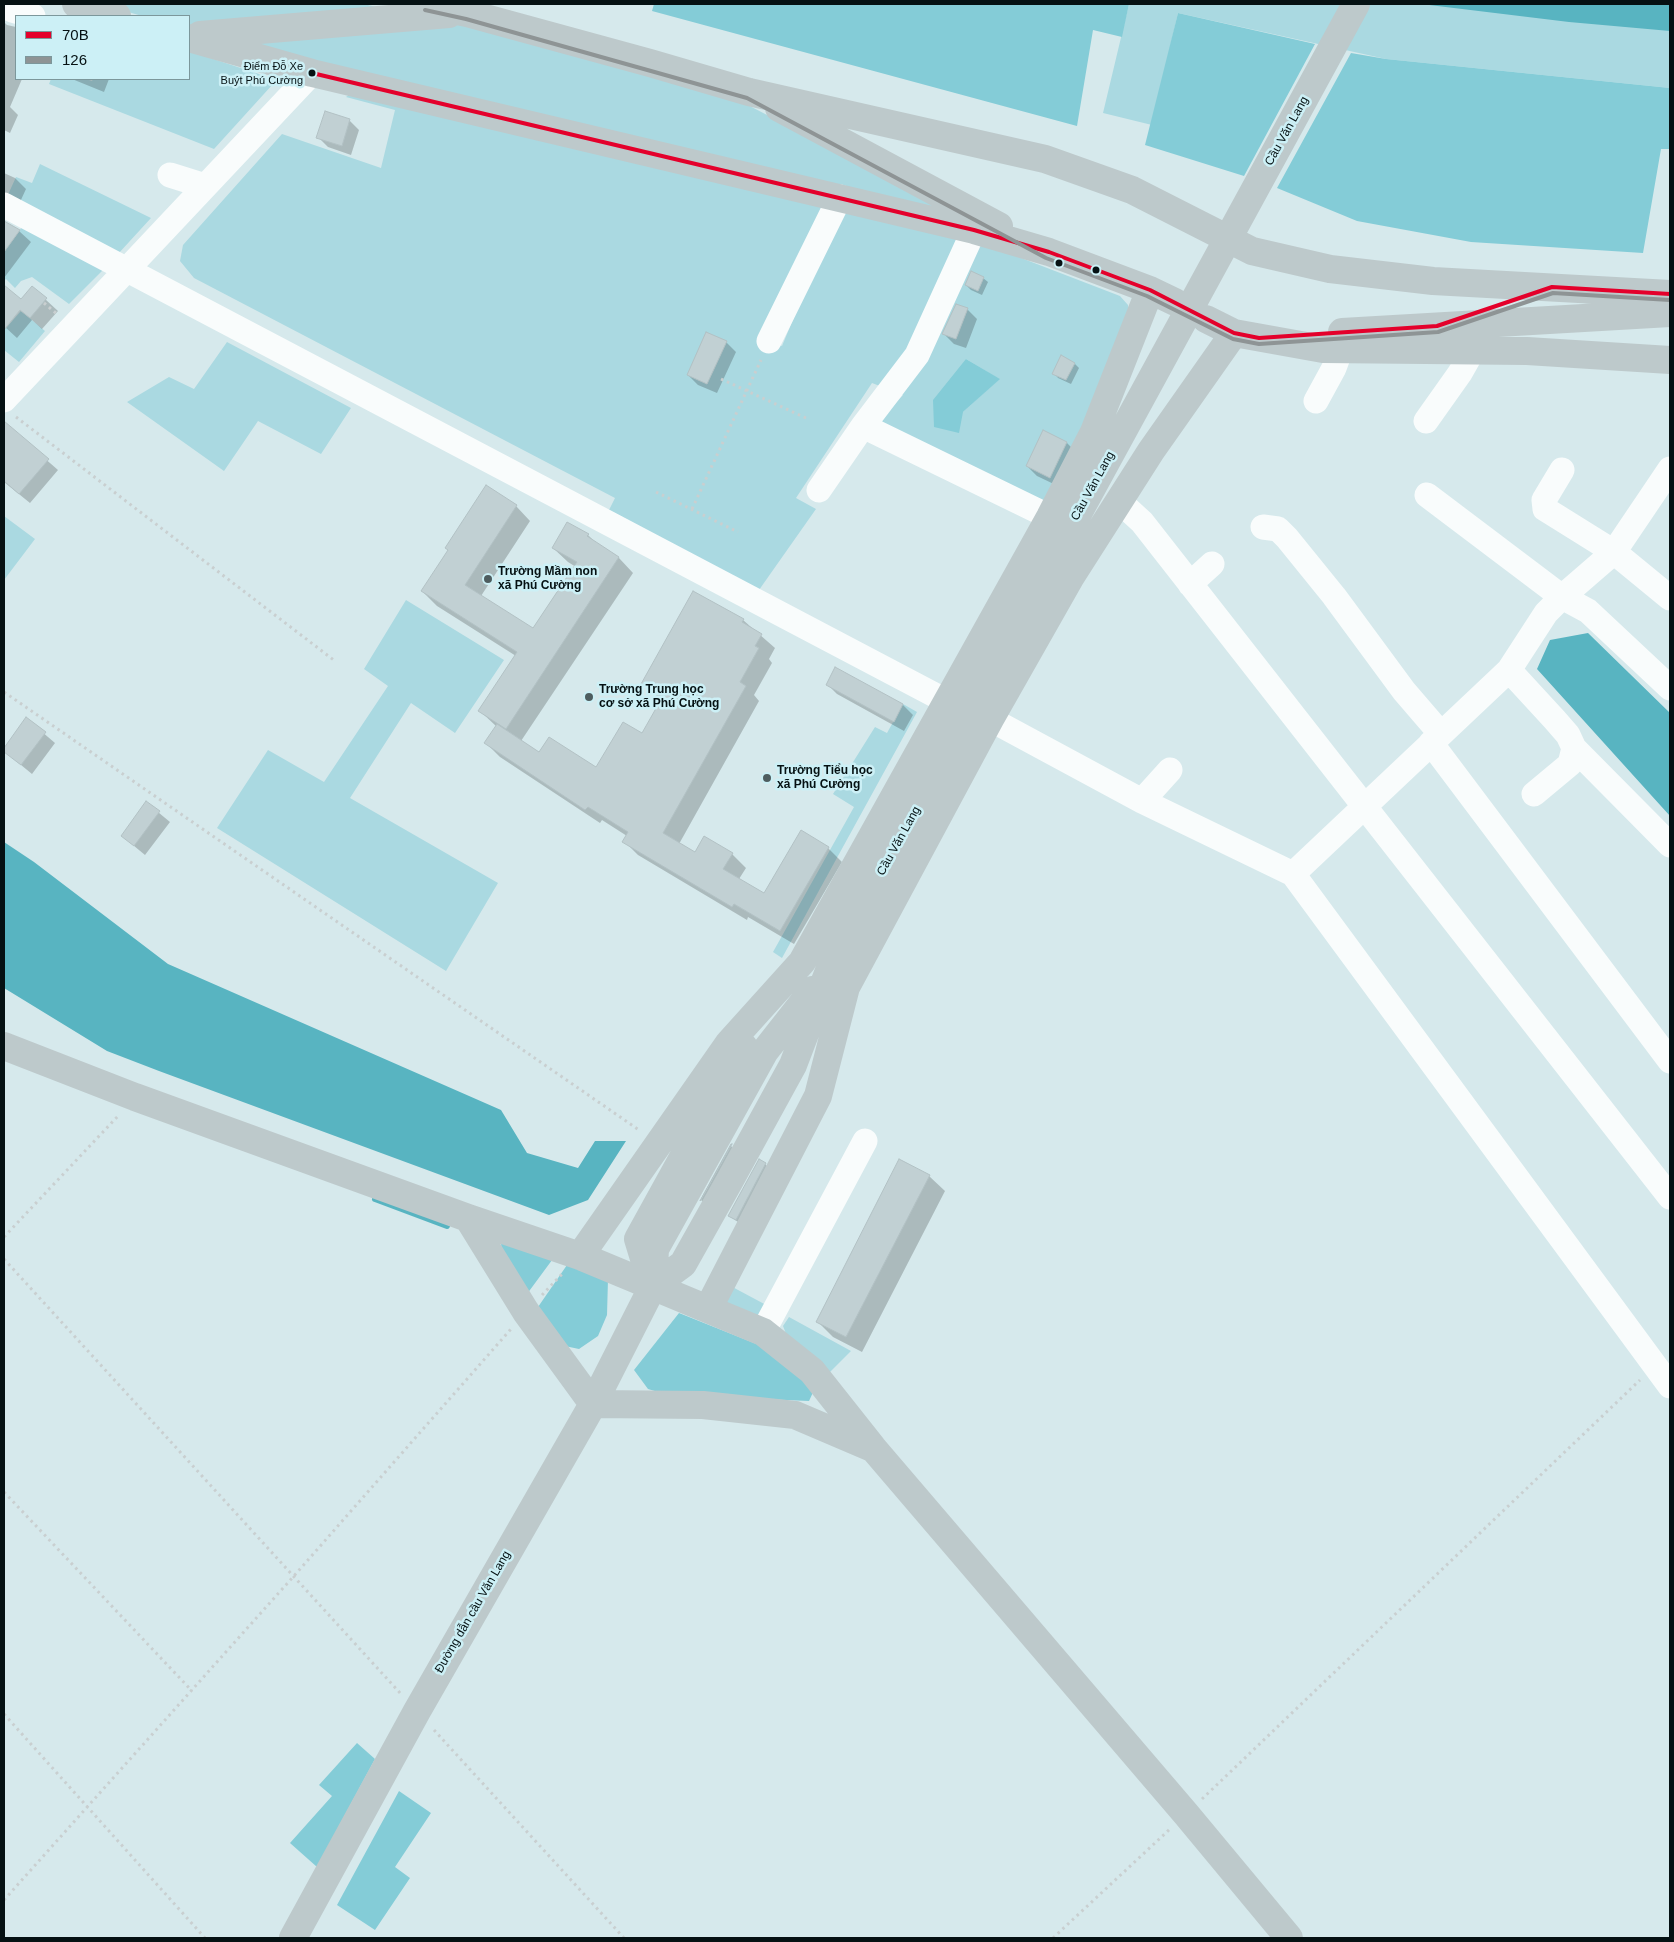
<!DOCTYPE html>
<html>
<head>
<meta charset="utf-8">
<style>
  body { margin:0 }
  #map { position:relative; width:1674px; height:1942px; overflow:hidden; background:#d6e9ec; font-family:Helvetica,sans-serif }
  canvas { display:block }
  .frame { position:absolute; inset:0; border:5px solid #051113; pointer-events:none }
  .legend { position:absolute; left:15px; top:15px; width:175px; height:65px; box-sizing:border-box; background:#ccf0f6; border:1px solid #7c979b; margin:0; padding:6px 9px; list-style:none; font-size:15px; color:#051113 }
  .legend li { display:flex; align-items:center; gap:10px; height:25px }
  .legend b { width:25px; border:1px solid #7c979b }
</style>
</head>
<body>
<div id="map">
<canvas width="1674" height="1942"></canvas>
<div class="frame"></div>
<ul class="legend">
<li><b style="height:6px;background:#e4002b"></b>70B</li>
<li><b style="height:6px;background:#8e9495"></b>126</li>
</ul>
</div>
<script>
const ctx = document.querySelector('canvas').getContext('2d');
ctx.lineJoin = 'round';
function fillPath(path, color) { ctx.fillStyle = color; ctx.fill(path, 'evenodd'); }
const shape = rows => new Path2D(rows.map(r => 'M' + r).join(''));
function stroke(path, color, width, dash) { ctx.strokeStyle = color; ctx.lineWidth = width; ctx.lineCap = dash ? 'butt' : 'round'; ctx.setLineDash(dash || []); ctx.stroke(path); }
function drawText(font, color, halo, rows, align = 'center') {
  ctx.font = font + ' Helvetica,sans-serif'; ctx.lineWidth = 5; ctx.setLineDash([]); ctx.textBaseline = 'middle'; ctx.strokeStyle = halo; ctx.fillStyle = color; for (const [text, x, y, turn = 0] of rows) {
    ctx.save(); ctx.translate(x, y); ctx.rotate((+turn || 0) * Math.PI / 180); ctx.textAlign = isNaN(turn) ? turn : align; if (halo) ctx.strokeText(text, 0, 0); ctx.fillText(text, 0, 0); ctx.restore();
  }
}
const green = shape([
  [101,4,363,4,395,11,189,30,189,16,142,16],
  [1129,4,1670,4,1670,88,1386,59,1178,13,1152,125,1103,113],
  [446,20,740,101,974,222,233,41],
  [189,51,259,74,273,84,214,149,49,84,51,79,86,79,92,81,93,79,189,79],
  [354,91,827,206,761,338,782,346,836,216,841,211,990,246,1120,296,1128,305,1129,315,1083,438,1043,505,876,425,903,395,872,383,796,498,816,509,759,590,609,510,615,498,194,278,180,261,183,245,282,134,381,168,395,110,346,97],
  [966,359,999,379,963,412],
  [40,164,151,218,118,254,6,199,16,177,32,183],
  [24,224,108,265,69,304,32,277,21,281,15,288,6,279,4,281,4,252],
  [21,311,45,331,19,362,4,350,4,326,6,328],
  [227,342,351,408,321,454,258,421,224,471,127,402,169,377,194,389],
  [4,516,35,539,4,580],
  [406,600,504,660,455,733,411,703,350,798,498,883,446,971,217,828,268,750,324,782,388,686,364,669],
  [903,704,917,712,782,958,773,952,854,807,833,794,875,727,887,733],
  [725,1283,768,1306,763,1313,751,1319,733,1310,723,1298],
  [789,1317,851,1351,830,1372,788,1339,783,1326]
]);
const forest = shape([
  [654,4,1129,4,1122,37,1093,30,1077,126,652,11],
  [1178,13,1315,44,1244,176,1145,145],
  [1351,53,1386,59,1670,88,1670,149,1661,149,1643,253,1471,242,1357,221,1277,188],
  [966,359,1000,379,963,412,959,433,934,427,933,400],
  [501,1242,555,1256,527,1294,502,1259],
  [567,1265,608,1279,607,1315,598,1336,579,1349,560,1345,538,1307],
  [679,1313,774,1351,815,1388,809,1401,668,1395,648,1389,634,1370],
  [357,1743,375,1759,317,1867,290,1843,332,1796,319,1785],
  [399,1791,431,1813,395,1867,410,1878,375,1930,337,1905]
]);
const water = shape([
  [1421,4,1670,4,1670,31,1569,22],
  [1588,633,1670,713,1670,816,1537,669,1550,640],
  [4,842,34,862,168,964,501,1110,527,1153,578,1168,595,1141,626,1141,588,1200,549,1215,159,1071,107,1051,4,988]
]);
const shadow = shape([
  [4,22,7,25,16,27,16,79,22,79,10,107,18,115,10,133,4,130],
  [72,79,109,79,104,92],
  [349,120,359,130,351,155,328,147,318,137],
  [4,173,15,178,26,189,20,202,4,202],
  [4,223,19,231,31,242,4,278],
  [983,278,988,282,982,295,971,290,966,285],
  [4,287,21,301,32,287,58,311,42,329,32,320,17,338,4,326],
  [967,309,977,319,966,348,954,344,944,334],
  [726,342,736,352,717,393,698,385,688,375],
  [1075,364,1079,368,1071,384,1058,378,1054,373],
  [4,423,58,470,30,503,4,482],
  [1044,432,1067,443,1077,453,1060,487,1037,476,1027,466],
  [516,506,530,521,481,596,534,630,576,567,568,562,553,548,567,524,588,535,597,544,619,558,633,573,521,741,540,753,596,769,643,734,662,701,643,684,743,620,775,648,769,659,772,663,754,695,759,701,679,844,695,853,732,854,746,868,739,879,765,895,828,848,842,862,794,944,748,917,747,920,638,855,624,841,627,836,602,820,600,823,500,757,486,743,497,727,480,711,516,656,437,606,422,591],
  [836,669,903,705,913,715,904,731,837,694,827,684],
  [27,719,55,743,32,774,4,751],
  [147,803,170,822,145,855,122,836],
  [731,1146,735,1150,705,1204,701,1200],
  [765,1164,770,1169,741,1224,729,1216],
  [929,1176,945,1191,862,1352,833,1337,817,1321]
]);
const stream = shape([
  [375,1199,447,1226]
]);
const building = shape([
  [325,111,350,119,342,146,316,138,325,111],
  [4,221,20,230,4,252,4,221],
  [971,271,984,277,978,291,965,285,971,271],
  [4,285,21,299,32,286,47,298,30,318,20,310,4,330,4,285],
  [956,304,968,308,956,339,942,334,956,304],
  [706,332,727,341,707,384,687,375,706,332],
  [1061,355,1075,363,1066,380,1052,374,1061,355],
  [4,421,49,459,19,494,4,481,4,421],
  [1043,430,1067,442,1050,478,1026,466,1043,430],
  [486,485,517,505,465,585,533,628,577,562,552,548,567,522,589,534,587,536,619,557,506,729,478,711,517,652,421,591,448,550,445,548,486,485],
  [693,591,744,619,742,622,762,634,755,646,759,648,740,682,746,686,663,833,695,852,704,836,733,853,723,869,764,893,801,830,829,847,780,931,734,904,732,907,622,842,628,832,588,807,585,810,484,743,497,724,539,752,549,737,596,767,623,722,642,733,663,696,641,684,693,591],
  [835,667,903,704,894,722,826,685,835,667],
  [26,717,46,732,21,765,4,752,4,748,26,717],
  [146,801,160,811,134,846,121,836,146,801],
  [732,1144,700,1201,731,1144,732,1144],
  [759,1159,766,1163,736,1220,728,1216,759,1159],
  [899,1159,930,1175,846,1337,816,1322,899,1159]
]);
const path = shape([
  [44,303,57,314],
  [721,379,806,418],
  [16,417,335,661],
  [656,492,738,532],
  [692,509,761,360],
  [4,692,639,1130],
  [4,1237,118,1116],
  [4,1259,401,1694],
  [542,1295,562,1274],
  [4,1492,192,1691],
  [4,1714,205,1938],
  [434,1730,624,1938],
  [1202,1799,1640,1380],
  [4,1900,293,1577,511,1329],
  [1053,1938,1170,1829]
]);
const minor = shape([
  [12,10,33,16],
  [170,175,205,186],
  [4,205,946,701],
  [769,341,840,197],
  [4,400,312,73],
  [1316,401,1334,368,1341,349],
  [1426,421,1460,373,1473,350],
  [863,426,1050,517],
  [1562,470,1544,500,1545,509,1614,552,1670,598],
  [819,490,863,426,917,355,974,230],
  [1427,495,1562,597,1614,552,1670,469],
  [1119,501,1142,522,1670,1197],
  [1263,527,1278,529,1287,538,1334,596,1404,691,1441,734],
  [1190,584,1212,564],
  [1509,670,1555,720,1568,735,1574,748,1570,764,1534,794],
  [990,719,1142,801,1293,874,1670,1386],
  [1431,743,1670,1061],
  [1574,748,1670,845],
  [1142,801,1170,770],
  [1293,874,1509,670,1546,613,1562,597,1588,611,1670,688],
  [763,1332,865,1141]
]);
const major = shape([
  [76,4,117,16],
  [426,4,467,13,650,63,749,92,1045,159,1132,190,1252,251,1330,269,1433,281,1670,294],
  [200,35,449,14],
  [189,38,312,73,974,230,1049,252,1150,290,1175,302],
  [779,108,999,226],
  [1206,319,1234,333,1323,349,1527,351,1670,360],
  [1342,332,1670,313],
  [4,1046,135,1097,468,1218,580,1256,763,1332,812,1371,873,1448,1186,1814,1289,1938],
  [468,1218,526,1312,593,1404,703,1405,795,1415,870,1447],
  [580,1256,729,1043,802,962,1050,517,1094,432,1150,290],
  [649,1275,638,1239,744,1047],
  [653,1286,683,1264,729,1182,793,1065,830,968,1356,4],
  [708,1309,818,1096,846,987,990,719,1070,578,1151,451,1234,333],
  [293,1938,417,1711,593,1404,653,1286,655,1249,765,1051,813,990]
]);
const bus1 = shape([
  [312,73,974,230,1049,252,1150,290,1234,333,1259,338,1437,326,1552,287,1670,294]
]);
const bus2 = shape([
  [425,10,466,19,747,98,1046,258,1147,296,1233,339,1259,344,1438,332,1553,293,1670,300]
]);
const markers = [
  [312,73,4.5,"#051113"],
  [1059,263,4.5,"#051113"],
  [1096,270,4.5,"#051113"],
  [488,579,5,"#4e5d5f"],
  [589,697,5,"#4e5d5f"],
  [767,778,5,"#4e5d5f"]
];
const busNames = [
  ["Điểm Đỗ Xe",303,67],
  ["Buýt Phú Cường",303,81]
];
const streetNames = [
  ["Cầu Văn Lang",1287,131,-61],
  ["Cầu Văn Lang",1093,486,-61],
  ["Cầu Văn Lang",899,841,-61],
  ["Đường dẫn cầu Văn Lang",473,1612,-60]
];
const poiNames = [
  ["Trường Mầm non",498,572],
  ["xã Phú Cường",498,586],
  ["Trường Trung học",599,690],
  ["cơ sở xã Phú Cường",599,704],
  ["Trường Tiểu học",777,771],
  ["xã Phú Cường",777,785]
];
fillPath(green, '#aad9e1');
fillPath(forest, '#84ccd7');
fillPath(water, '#58b4c1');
fillPath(shadow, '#0003');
stroke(stream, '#58b4c1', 6);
fillPath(building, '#c1d0d3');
stroke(building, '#b2c1c4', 1);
stroke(path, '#c9cfd0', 3, [2.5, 4]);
stroke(minor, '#f9fcfc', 25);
stroke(major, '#bdc9cb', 28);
stroke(bus1, '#e4002b', 4);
stroke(bus2, '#8e9495', 4);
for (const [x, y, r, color] of markers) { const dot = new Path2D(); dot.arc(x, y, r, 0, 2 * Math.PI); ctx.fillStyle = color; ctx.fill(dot); stroke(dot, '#ccf0f6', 2); }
drawText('11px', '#051113', '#ccf0f6', busNames, 'right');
drawText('12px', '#051113', '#ccf0f6', streetNames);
drawText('bold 12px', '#051113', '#ccf0f6', poiNames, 'left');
</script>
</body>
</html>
